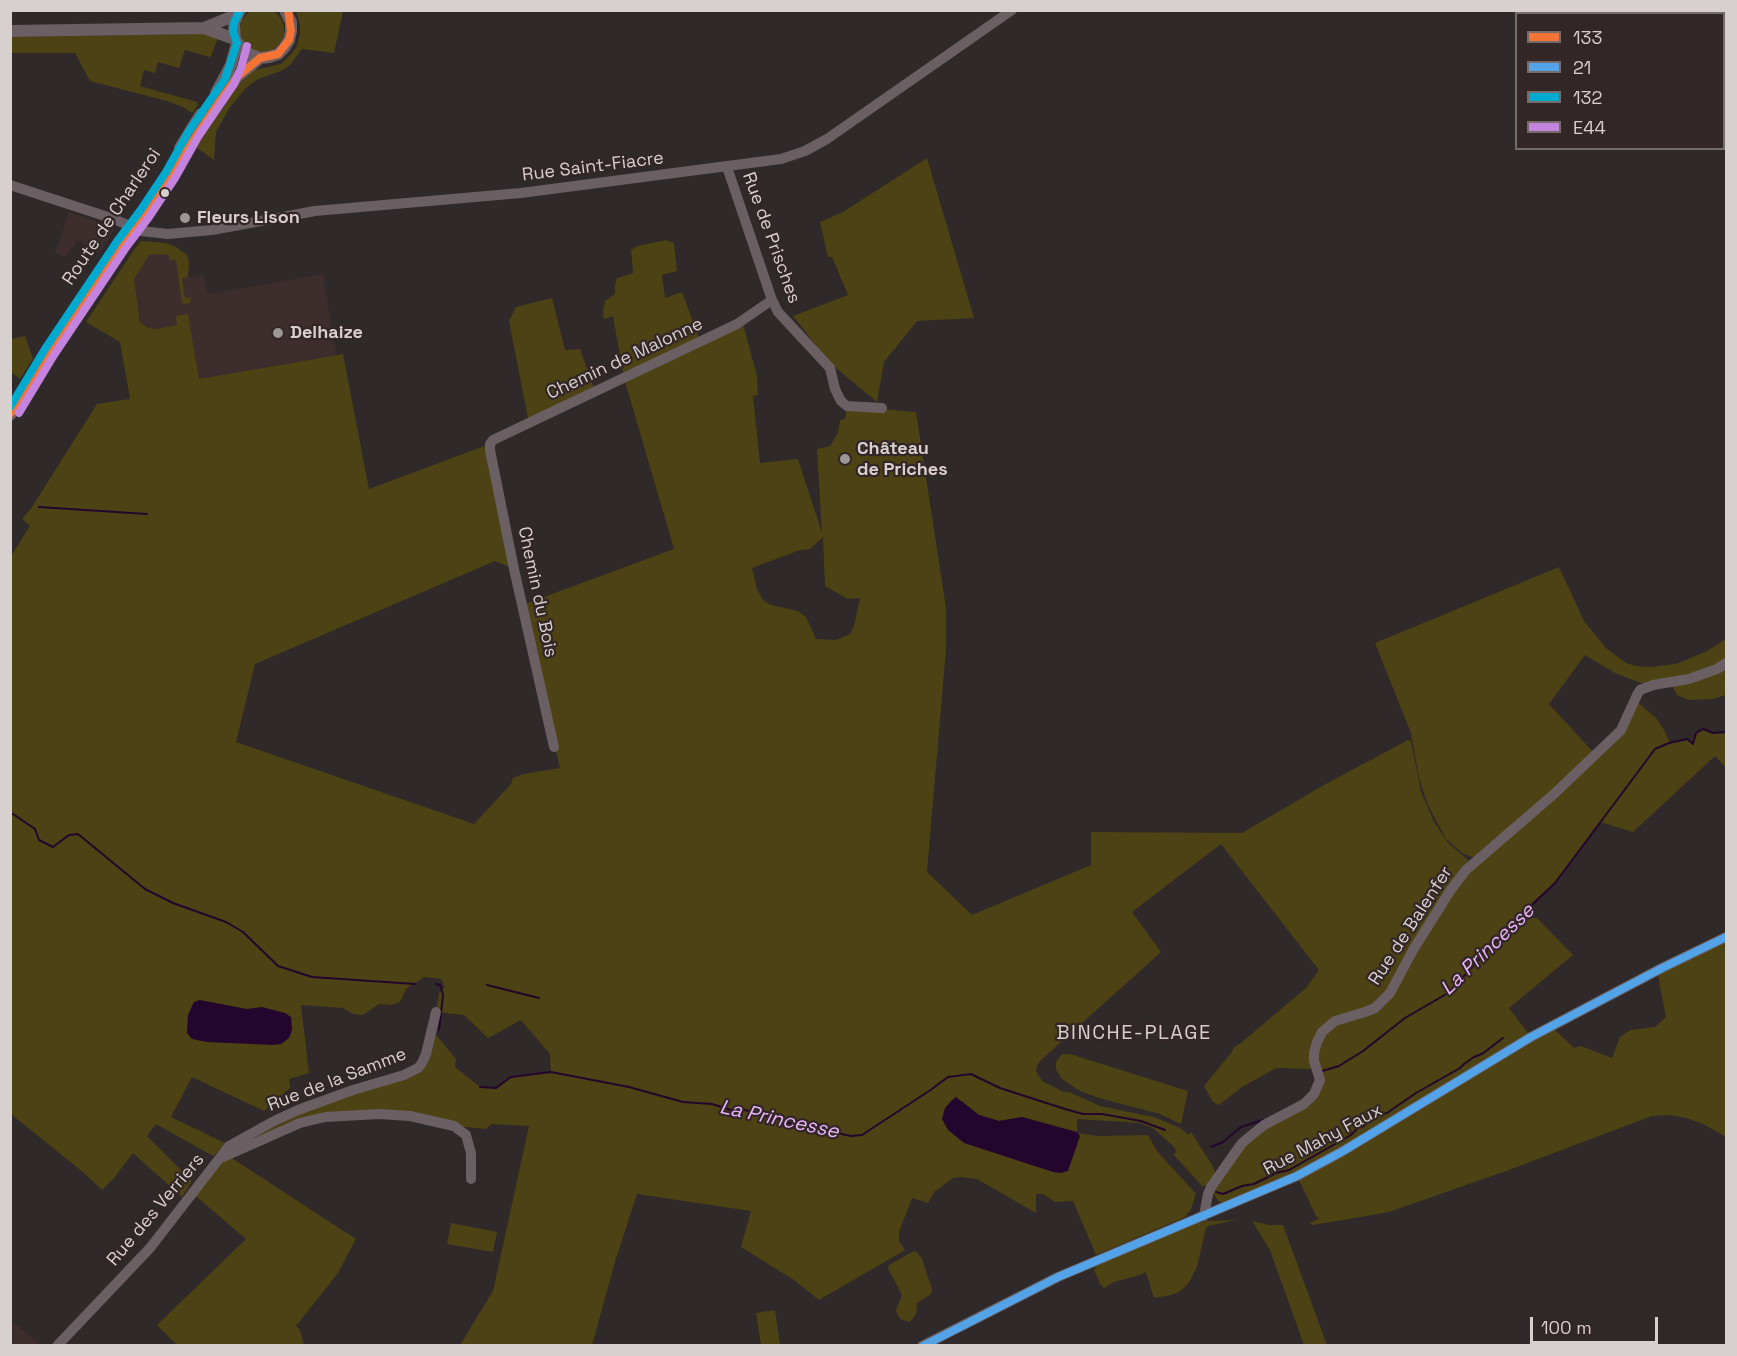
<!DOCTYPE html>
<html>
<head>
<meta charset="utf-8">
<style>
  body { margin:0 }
  #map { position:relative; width:1737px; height:1356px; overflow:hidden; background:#2f2929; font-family:"Space Grotesk",sans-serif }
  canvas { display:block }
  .frame { position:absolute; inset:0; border:12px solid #d7d0cf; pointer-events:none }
  .legend { position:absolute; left:1515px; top:12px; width:210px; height:138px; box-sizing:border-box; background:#322726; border:2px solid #746b6a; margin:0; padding:8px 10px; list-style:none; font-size:18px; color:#d7d0cf }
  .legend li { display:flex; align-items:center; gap:12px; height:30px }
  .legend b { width:30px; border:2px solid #746b6a }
  .scale { position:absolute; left:1530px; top:1317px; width:128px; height:27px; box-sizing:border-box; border:3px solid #d7d0cf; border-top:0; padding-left:8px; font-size:18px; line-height:21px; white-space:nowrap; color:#d7d0cf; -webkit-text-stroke:4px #322726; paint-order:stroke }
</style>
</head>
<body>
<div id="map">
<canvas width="1737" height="1356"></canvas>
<div class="frame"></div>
<ul class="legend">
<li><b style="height:8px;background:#f57335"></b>133</li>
<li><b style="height:8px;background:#53a3e8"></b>21</li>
<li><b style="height:8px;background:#00a9ce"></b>132</li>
<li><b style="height:8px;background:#c483df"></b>E44</li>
</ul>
<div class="scale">100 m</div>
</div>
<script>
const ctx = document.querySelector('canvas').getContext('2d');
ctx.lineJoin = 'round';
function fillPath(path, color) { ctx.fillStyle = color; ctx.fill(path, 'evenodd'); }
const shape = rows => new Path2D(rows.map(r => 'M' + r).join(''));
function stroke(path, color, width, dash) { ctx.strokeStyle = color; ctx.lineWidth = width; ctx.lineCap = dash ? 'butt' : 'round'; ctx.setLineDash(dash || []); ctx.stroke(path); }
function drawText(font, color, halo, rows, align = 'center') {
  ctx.font = font + ' "Space Grotesk",sans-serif'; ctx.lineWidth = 4.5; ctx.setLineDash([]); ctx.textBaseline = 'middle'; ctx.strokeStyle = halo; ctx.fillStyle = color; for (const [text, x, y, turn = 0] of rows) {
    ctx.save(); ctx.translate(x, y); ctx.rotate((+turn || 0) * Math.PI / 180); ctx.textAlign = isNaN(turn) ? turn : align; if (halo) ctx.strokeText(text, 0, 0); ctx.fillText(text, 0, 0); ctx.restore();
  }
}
const built = shape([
  [69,212,113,227,114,231,99,254,77,240,66,257,55,253],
  [150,254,169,254,176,260,179,279,204,275,207,294,323,274,336,355,199,379,177,325,156,329,148,328,140,322,134,278],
  [10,1320,11,1320,40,1345,11,1345]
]);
const green = shape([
  '240 30a22 22 0 1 1 44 0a22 22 0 1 1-44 0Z',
  [296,11,343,11,334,53,302,49,290,65,281,71,258,79,246,88,230,107,216,132,214,160,197,148,198,145,239,84,255,70,281,64,293,52,297,46,300,32,300,25],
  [202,34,218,38,211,56,209,57,185,50,179,68,158,62,155,73,144,70,140,86,197,102,198,105,192,113,183,107,167,101,90,81,75,53,11,53,10,37],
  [927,158,974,318,917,321,884,362,877,402,830,363,793,316,848,295,832,257,828,257,820,222,843,212],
  [666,240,674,243,677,271,662,275,665,298,682,292,700,341,742,320,757,376,758,395,753,396,760,463,798,459,822,533,817,449,830,446,838,433,840,420,845,419,847,406,916,412,946,608,946,649,927,872,972,915,1091,865,1091,832,1242,833,1324,785,1408,740,1411,741,1421,792,1434,822,1448,843,1473,864,1611,741,1635,700,1656,718,1663,728,1670,743,1687,739,1693,743,1696,733,1703,729,1713,733,1726,732,1726,768,1715,756,1633,832,1600,822,1555,883,1520,916,1537,918,1573,955,1509,1008,1531,1037,1551,1026,1574,1048,1581,1046,1612,1058,1620,1037,1630,1030,1655,1027,1666,1017,1658,976,1662,968,1726,942,1726,1137,1703,1124,1686,1118,1669,1115,1652,1116,1509,1170,1389,1212,1313,1225,1309,1223,1319,1219,1316,1216,1297,1176,1222,1203,1218,1201,1213,1192,1206,1186,1202,1186,1173,1154,1177,1152,1173,1146,1153,1128,1140,1123,1077,1119,1077,1133,1098,1136,1148,1135,1157,1151,1196,1194,1191,1209,1185,1217,1096,1255,1073,1201,1055,1202,1043,1194,1036,1194,1036,1213,977,1179,960,1177,953,1178,934,1192,928,1203,912,1198,899,1232,899,1241,905,1250,819,1300,794,1280,741,1247,751,1211,637,1194,615,1262,592,1345,460,1345,493,1291,529,1126,491,1124,486,1129,454,1126,410,1116,325,1117,262,1139,248,1134,413,1071,432,1030,456,1059,455,1067,480,1087,496,1088,511,1077,551,1072,550,1054,521,1020,488,1038,464,1015,436,1012,439,993,445,987,441,979,424,977,406,989,400,1002,392,1005,379,1004,363,1015,353,1014,343,1008,301,1005,309,1073,289,1079,290,1088,264,1111,192,1077,171,1117,227,1144,213,1156,156,1124,147,1136,192,1181,182,1197,133,1153,114,1178,102,1190,84,1173,11,1114,11,556,30,526,22,519,32,507,97,404,130,399,120,342,86,322,136,247,141,241,166,243,176,247,187,255,189,262,188,277,182,279,185,298,191,298,190,303,182,304,176,260,169,260,169,255,150,254,134,279,140,322,148,328,156,329,177,325,176,316,188,314,199,379,343,354,369,489,490,444,514,569,495,561,255,664,236,742,474,824,511,784,513,778,524,774,560,768,522,605,674,549,624,378,613,316,604,319,603,311,605,301,615,294,615,285,617,278,633,273,631,250,637,246],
  [823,537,825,586,848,599,860,598,854,626,850,634,836,640,816,639,806,617,798,611,771,605,763,600,757,589,752,568,800,550,810,549],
  [1221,844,1319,970,1306,988,1241,1043,1234,1047,1232,1052,1204,1086,1213,1102,1219,1105,1242,1087,1276,1068,1316,1069,1312,1097,1242,1143,1217,1176,1212,1165,1191,1132,1189,1135,1180,1128,1154,1117,1100,1106,1069,1092,1064,1092,1042,1081,1036,1071,1037,1065,1041,1060,1161,952,1132,912],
  [962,1101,979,1115,999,1121,1022,1117,1077,1133,942,1119],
  [552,298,565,350,580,349,595,391,529,423,509,321,516,307],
  [25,336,33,359,20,379,11,372,11,339],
  [1559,567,1584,621,1606,648,1626,663,1636,666,1649,667,1676,664,1707,651,1726,639,1726,661,1714,668,1648,684,1641,683,1617,674,1585,655,1549,704,1594,753,1479,856,1472,857,1462,853,1446,839,1428,805,1419,778,1411,733,1375,643],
  [1726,666,1726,695,1712,699,1689,700,1677,695,1672,685],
  [1062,1054,1070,1054,1188,1091,1181,1124,1160,1114,1099,1098,1080,1091,1062,1079,1056,1069,1056,1062],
  [227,1155,356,1239,338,1273,296,1326,300,1330,304,1345,177,1345,157,1325,246,1239,192,1193],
  [1236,1220,1208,1226,1206,1228,1197,1267,1188,1284,1179,1292,1171,1295,1154,1298,1146,1272,1140,1275,1114,1282,1104,1288,1100,1284,1094,1270,1098,1263,1192,1224,1206,1221],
  [1252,1221,1269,1225,1283,1225,1327,1345,1304,1345,1270,1250],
  [451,1223,497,1232,493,1252,447,1244],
  [914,1251,917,1252,922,1259,932,1289,931,1294,917,1303,916,1314,910,1322,902,1320,898,1316,896,1310,902,1295,888,1268,889,1265],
  [775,1310,780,1345,761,1345,756,1313]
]);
const water = shape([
  [200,1000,247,1009,262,1007,285,1013,291,1017,292,1030,289,1038,281,1044,273,1045,207,1042,192,1039,187,1033,188,1015,194,1002],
  [956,1097,979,1115,999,1121,1022,1117,1077,1132,1080,1136,1068,1171,1061,1173,1053,1172,964,1143,948,1130,942,1119,945,1108,951,1101]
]);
const stream = shape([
  [39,507,147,514],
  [10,812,35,829,39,840,53,847,69,835,78,834,145,889,173,903,226,922,243,932,278,966,312,977,415,984],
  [436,984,440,985,443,995,439,1030],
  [487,985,539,998],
  [1322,1071,1339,1066,1363,1051,1405,1018,1448,993,1519,917,1555,883,1655,749,1669,743,1687,739,1693,744,1696,733,1703,729,1713,733,1726,732],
  [480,1087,496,1088,511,1077,551,1072,629,1087,683,1102,712,1104,734,1111,741,1109,757,1113,780,1119,785,1122,851,1136,862,1135,929,1091,948,1077,971,1074,1000,1088,1065,1109,1083,1114,1102,1114,1141,1121,1165,1130],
  [1211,1147,1223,1142,1241,1127,1263,1120],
  [1216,1192,1223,1194,1242,1186,1254,1184,1276,1173,1289,1170,1351,1135,1358,1128,1364,1126,1368,1121,1380,1114,1387,1113,1416,1093,1460,1068,1464,1064,1474,1057,1482,1054,1503,1038]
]);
const minor = shape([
  [727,167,772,300,778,312,830,368,835,389,841,401,847,406,882,408],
  [10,185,114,219,141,231,168,234,212,230,315,211,521,193,781,159,805,151,827,139,1012,10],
  [554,747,514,569,490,450,490,444,493,440,737,324,772,300],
  [221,1158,300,1123,325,1117,379,1114,410,1116,454,1126,466,1135,471,1153,471,1179],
  [1204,1216,1208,1194,1211,1187,1242,1143,1264,1125,1304,1104,1314,1094,1320,1080,1314,1061,1314,1053,1317,1042,1322,1032,1335,1021,1365,1012,1375,1008,1390,993,1413,950,1450,891,1466,870,1554,794,1616,735,1621,730,1637,695,1640,690,1653,685,1689,679,1717,669,1726,663],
  [57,1346,150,1248,229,1146,274,1121,298,1110,353,1090,404,1075,418,1068,422,1063,426,1054,436,1012],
  [922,1346,1058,1277,1297,1176,1343,1151,1531,1037,1662,968,1726,937]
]);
const major = shape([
  [240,10,234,23,235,39,244,52,260,58,269,57,278,54,284,48,289,40,291,31,291,22,285,10],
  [204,28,236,15],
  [10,31,204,28,235,39],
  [216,93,231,65,237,43],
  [180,148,201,114],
  [10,415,219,102,237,77,260,58]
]);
const bus1 = shape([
  [260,58,278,54,289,40,291,31,288,10],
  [10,414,219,102,237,77,260,58]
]);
const bus2 = shape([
  [923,1346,1058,1277,1297,1176,1343,1151,1531,1037,1662,968,1726,937]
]);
const bus3 = shape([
  [10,407,45,349,118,240,140,211,166,172,189,131,225,79,237,43,233,31,234,23,240,10]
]);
const bus4 = shape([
  [19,413,54,355,127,246,149,217,175,178,198,137,234,84,241,68,247,46]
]);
const markers = [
  [165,193,5,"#d7d0cf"],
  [185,218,6,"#9c9695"],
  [278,333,6,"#9c9695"],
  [845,459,6,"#9c9695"]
];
const streetNames = [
  ["Rue Saint-Fiacre",593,167,-7],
  ["Route de Charleroi",112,217,-56],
  ["Rue de Prisches",771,238,70],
  ["Chemin de Malonne",625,359,-25],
  ["Chemin du Bois",537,592,78],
  ["Rue de Balenfer",1411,926,-57],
  ["Rue de la Samme",337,1080,-21],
  ["Rue Mahy Faux",1323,1140,-28],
  ["Rue des Verriers",156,1210,-50]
];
const poiNames = [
  ["Fleurs Lison",197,218],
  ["Delhaize",290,333],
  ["Château",857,449],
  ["de Priches",857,470]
];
const waterNames = [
  ["La Princesse",1488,950,-44],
  ["La Princesse",779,1120,12]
];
const neighbourhoodNames = [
  ["BINCHE-PLAGE",1134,1034]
];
fillPath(built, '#3d2d2c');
fillPath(green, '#4d4213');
fillPath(water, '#24052d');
stroke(stream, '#24052d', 2);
stroke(minor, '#6a5f63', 10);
stroke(major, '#6b5f63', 12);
stroke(bus1, '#f57335', 8);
stroke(bus2, '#53a3e8', 8);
stroke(bus3, '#00a9ce', 8);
stroke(bus4, '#c483df', 8);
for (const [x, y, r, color] of markers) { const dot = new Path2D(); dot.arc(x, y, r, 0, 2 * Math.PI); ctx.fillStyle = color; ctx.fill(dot); stroke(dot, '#322726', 2); }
drawText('18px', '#d7d0cf', '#322726', streetNames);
drawText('bold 18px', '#d7d0cf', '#322726', poiNames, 'left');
drawText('italic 20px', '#ebb5fd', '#322726', waterNames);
ctx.letterSpacing = '1.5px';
drawText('20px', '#d7d0cf', '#322726', neighbourhoodNames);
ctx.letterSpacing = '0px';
</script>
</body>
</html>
